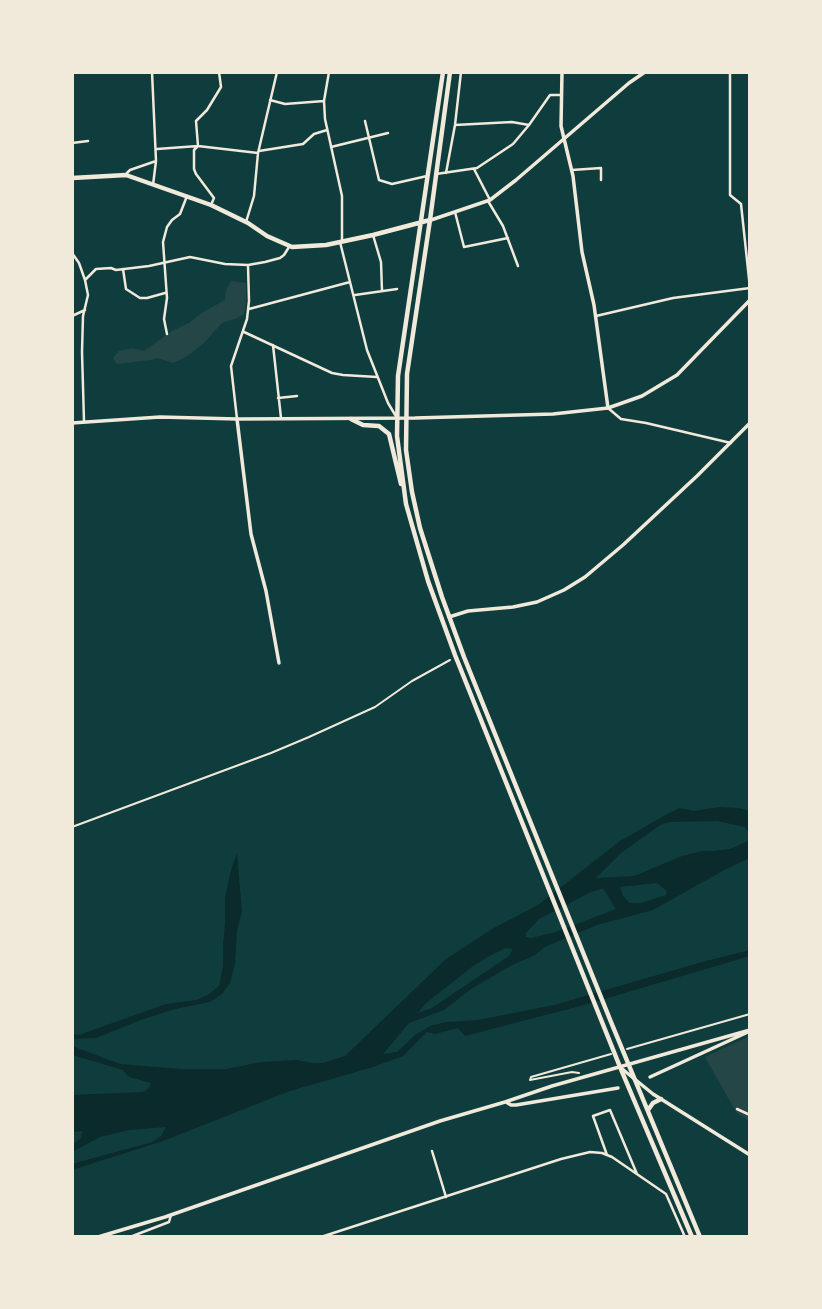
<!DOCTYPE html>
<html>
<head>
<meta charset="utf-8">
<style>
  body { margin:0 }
  #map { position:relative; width:822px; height:1309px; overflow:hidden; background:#0f3d3e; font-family:"Space Grotesk",sans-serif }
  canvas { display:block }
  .frame { position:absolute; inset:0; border:74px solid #f1e9da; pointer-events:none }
</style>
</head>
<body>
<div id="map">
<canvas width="822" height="1309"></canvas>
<div class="frame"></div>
</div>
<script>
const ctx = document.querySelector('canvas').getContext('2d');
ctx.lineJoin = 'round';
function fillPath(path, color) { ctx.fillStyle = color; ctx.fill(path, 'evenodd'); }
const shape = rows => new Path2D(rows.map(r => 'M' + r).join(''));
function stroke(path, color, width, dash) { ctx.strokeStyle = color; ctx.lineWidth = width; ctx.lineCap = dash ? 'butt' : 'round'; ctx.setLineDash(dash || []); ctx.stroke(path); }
const green = shape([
  [231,281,246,283,246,304,244,314,238,318,222,323,204,343,186,357,173,363,157,358,151,360,117,364,113,358,119,351,132,348,144,351,172,331,189,323,203,312,225,300,226,290],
  [750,1036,750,1122,736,1112,705,1057]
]);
const water = shape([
  [720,807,739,808,750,811,750,858,726,869,653,910,597,925,545,947,535,955,512,965,471,989,444,1010,409,1023,383,1054,397,1052,415,1035,430,1026,446,1022,478,1020,554,1005,702,962,750,950,750,956,584,1005,465,1036,458,1028,435,1034,427,1032,403,1056,373,1067,290,1091,163,1141,72,1170,72,1164,152,1142,161,1136,166,1127,129,1130,100,1137,72,1152,72,1145,80,1139,83,1131,72,1132,72,1095,143,1092,149,1088,151,1083,129,1077,123,1070,72,1055,72,1046,120,1064,181,1069,226,1069,261,1062,297,1060,312,1063,323,1063,345,1056,446,959,492,929,538,905,620,841,669,813,680,808,693,811],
  [717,821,745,827,749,833,748,841,730,849,713,851,702,851,682,856,634,876,596,878,621,853,660,825,670,822],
  [657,883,667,891,666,895,641,903,630,903,623,896,620,887],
  [603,888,616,909,556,932,531,938,526,937,526,933,539,919,589,893],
  [506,948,513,949,509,956,432,1008,418,1013,425,1004,473,966,491,955],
  [237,853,242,912,237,930,235,964,230,983,222,994,210,1002,175,1009,141,1020,96,1038,72,1039,72,1034,79,1035,166,1004,196,1000,208,995,219,986,223,966,223,944,225,924,225,897,231,870]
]);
const path = shape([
  [72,827,271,753,309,737,375,707,412,681,450,660],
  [627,1049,750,1014],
  [579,1073,572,1072,530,1080,531,1077,611,1054]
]);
const minor = shape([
  [152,72,156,161,153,185],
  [329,72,324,101,325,119,342,196,342,241],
  [730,72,730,195,741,204,750,288],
  [270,100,285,104,324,101],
  [365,121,379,180,392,184,427,176],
  [455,125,512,122,529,125],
  [72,143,88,141],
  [331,147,388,133],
  [157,149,198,146,258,153],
  [259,151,303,144,314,134,327,130],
  [474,169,490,200],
  [572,170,601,168,601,180],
  [127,173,130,170,156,161],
  [446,173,455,125,461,72],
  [436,174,477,168,513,144,529,125,550,95,561,95],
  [488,201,503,226,518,266],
  [211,205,214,198,196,174,194,169,194,150,198,146,196,121,207,110,221,87,219,72],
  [455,212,464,247,508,238],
  [246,222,254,196,258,153,277,72],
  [373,235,381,262,382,291],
  [340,242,367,350,388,403,397,418],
  [72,253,79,263,85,280,88,295,83,316,82,352,84,421],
  [123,269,126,289,140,298,147,298,165,293],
  [85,280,96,269,111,268,116,270,149,266,190,257,225,264,248,265,265,262,280,258,284,255,289,247],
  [355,295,397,289],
  [249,309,350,282],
  [72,316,85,310],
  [596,316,673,298,750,288],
  [244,332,332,373,343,375,377,377],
  [167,334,164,319,167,298,163,242,167,227,172,220,180,214,187,196],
  [273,345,281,418],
  [278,398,297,396],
  [608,408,621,419,646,423,731,443],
  [237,419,231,366,247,319,249,301,248,265],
  [737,1109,750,1115],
  [432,1151,446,1197],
  [607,1155,593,1116,610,1110,637,1174],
  [130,1237,169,1222,171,1215],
  [321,1237,561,1159,590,1152,602,1153,612,1157,666,1194,685,1237]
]);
const tertiary = shape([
  [562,72,561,126,573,176,582,252,594,305,608,408],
  [431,220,490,200,516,180,629,83,645,72],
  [237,419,251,534,266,591,279,663],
  [449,617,468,611,513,607,537,602,564,590,585,577,623,545,697,476,750,423],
  [621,1068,653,1094,750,1155]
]);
const secondary = shape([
  [72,423,160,417,237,419,415,418,553,414,608,408,642,396,677,375,750,300],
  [650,1077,748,1032],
  [506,1102,511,1105,516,1105,618,1088],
  [98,1237,165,1217,440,1121,505,1102,552,1086,750,1030]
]);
const primary = shape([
  [443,72,398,376,397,436,406,504,428,581,455,655,620,1067,692,1237],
  [450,72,430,220,407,374,406,450,412,492,420,528,442,597,464,657,611,1022,700,1237],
  [72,178,126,175,211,205,248,223,267,236,292,247,326,245,373,235,430,220],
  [351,419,363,425,379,426,389,434,401,484],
  [648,1110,653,1103,661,1099]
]);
fillPath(green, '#244646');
fillPath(water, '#0a2a2b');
stroke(path, '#f1e9da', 2);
stroke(minor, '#f1e9da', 2.5);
stroke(tertiary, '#f1e9da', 3.5);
stroke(secondary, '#f1e9da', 3.5);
stroke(primary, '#f1e9da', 4.5);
</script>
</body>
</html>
